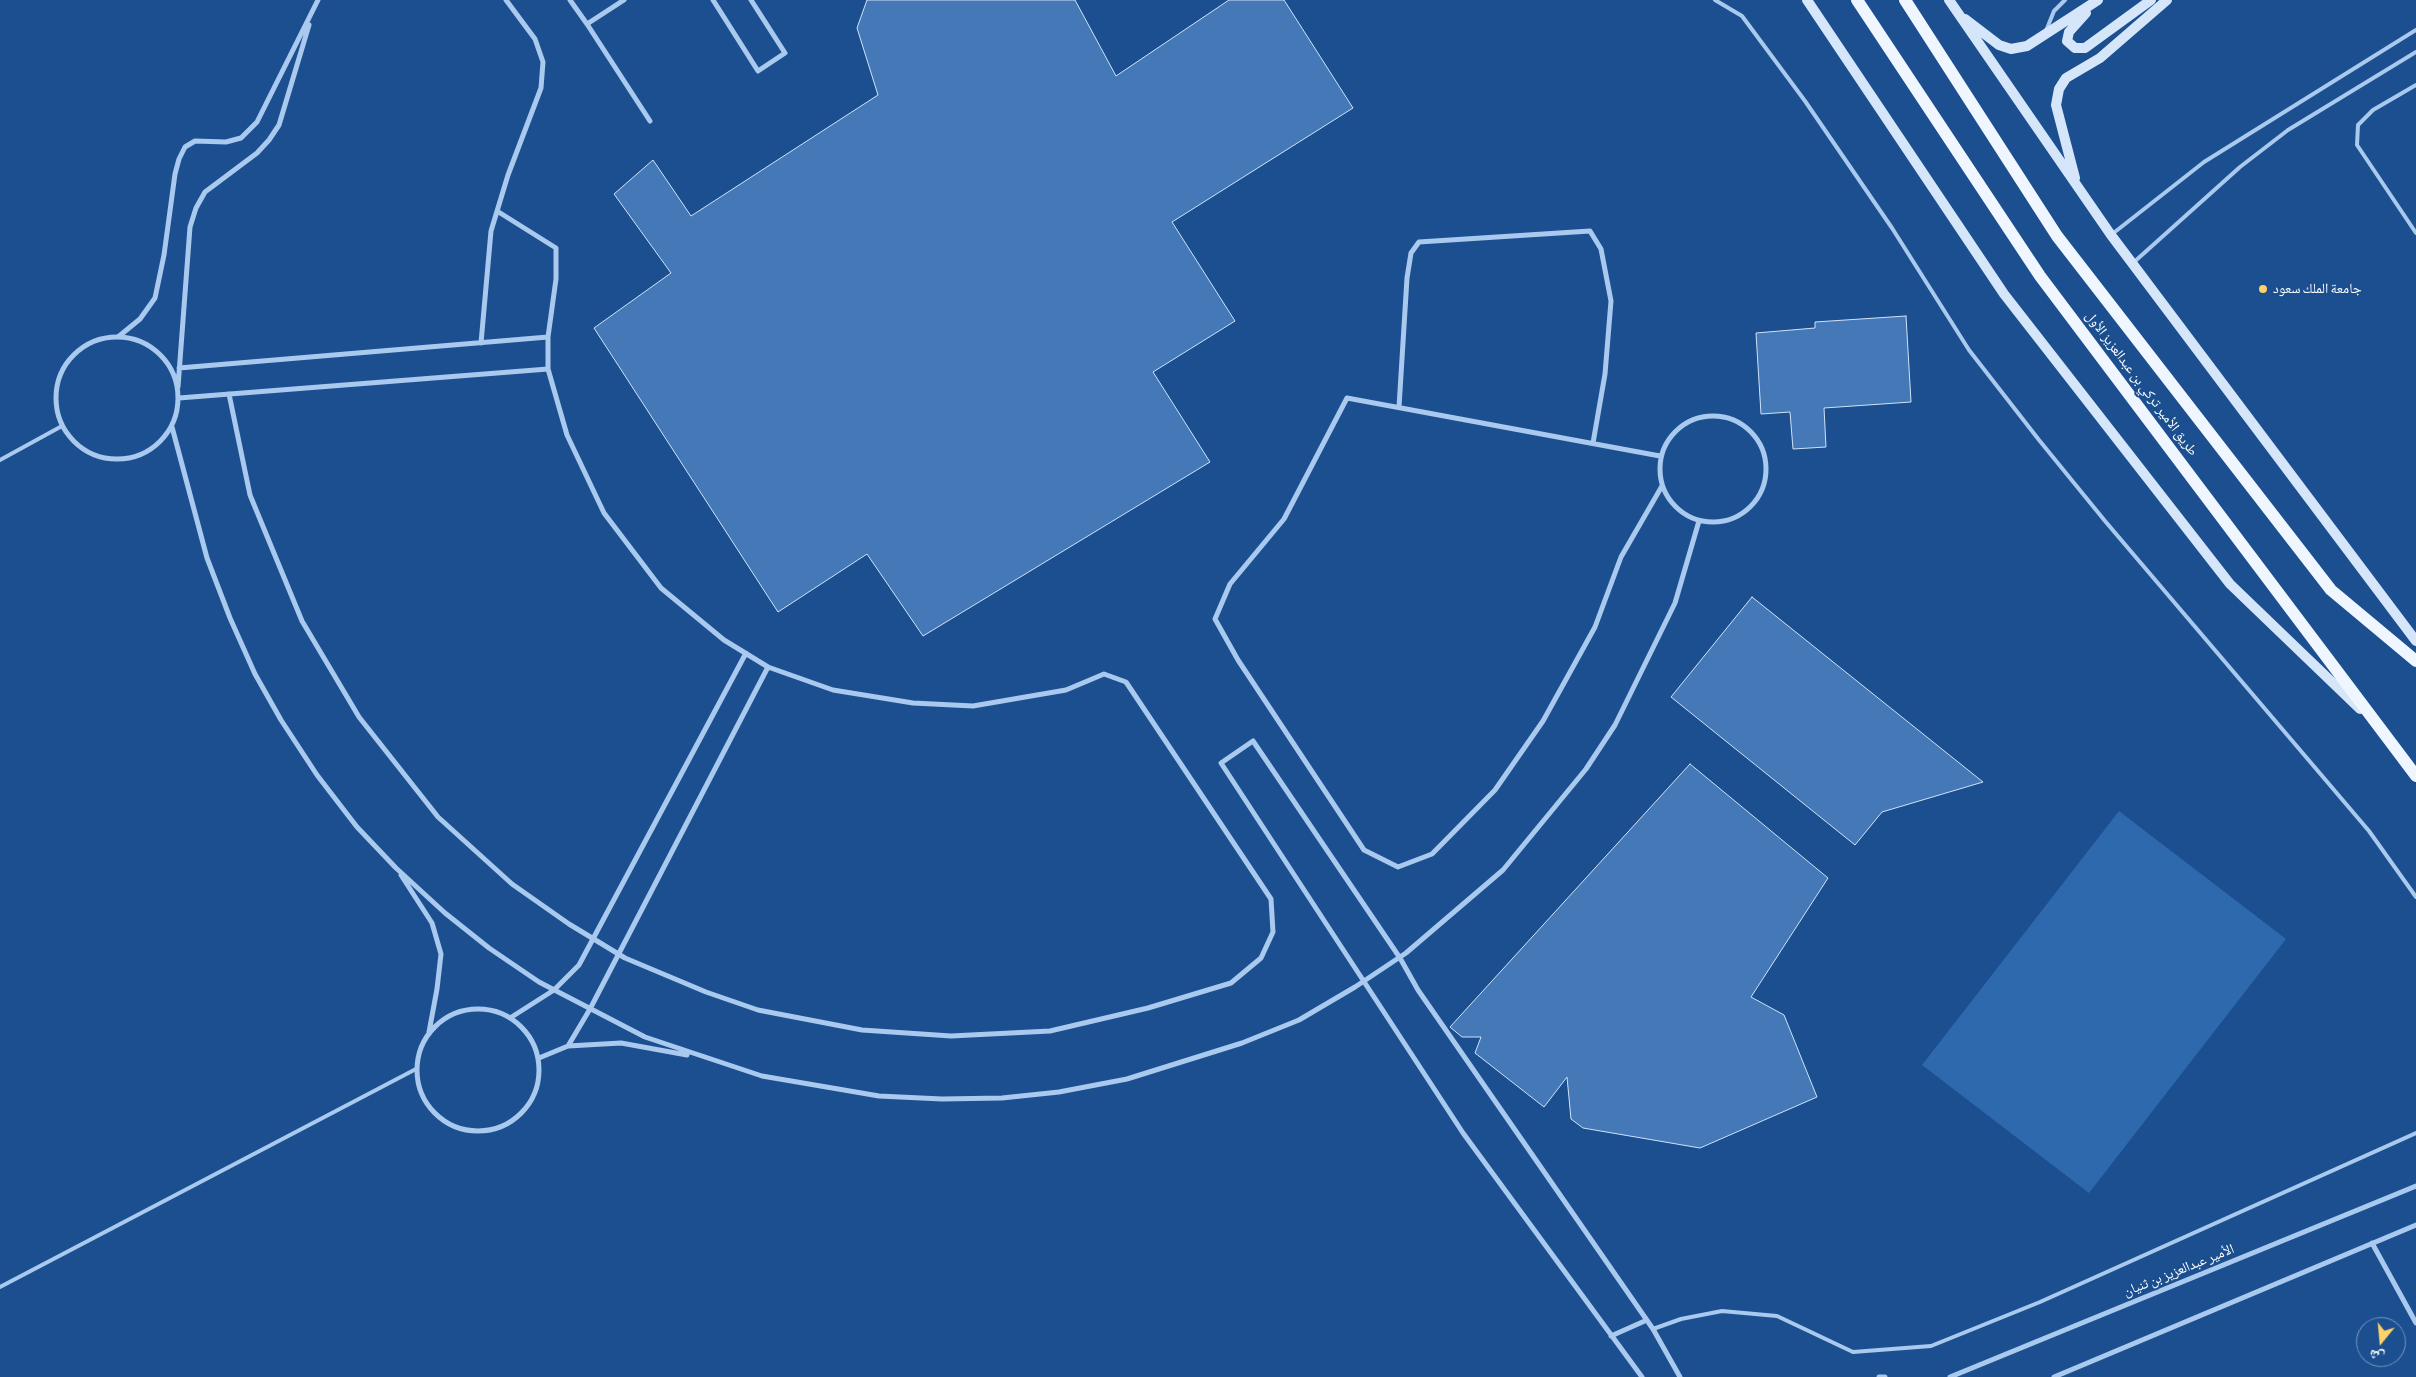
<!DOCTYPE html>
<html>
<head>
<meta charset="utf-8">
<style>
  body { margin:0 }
  #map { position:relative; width:2416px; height:1377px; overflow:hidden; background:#1b4f8f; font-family:"Sofia Sans Condensed","Noto Naskh Arabic",sans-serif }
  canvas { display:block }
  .north { position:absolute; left:2356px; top:1317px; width:50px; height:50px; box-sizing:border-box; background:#1b4f8f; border:1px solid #7695bc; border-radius:50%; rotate:197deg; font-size:14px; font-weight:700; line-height:20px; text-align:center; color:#fff }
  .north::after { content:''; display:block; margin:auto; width:18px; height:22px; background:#ffd166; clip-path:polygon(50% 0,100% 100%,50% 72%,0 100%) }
</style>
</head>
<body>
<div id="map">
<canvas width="2416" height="1377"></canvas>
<div class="north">ش</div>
</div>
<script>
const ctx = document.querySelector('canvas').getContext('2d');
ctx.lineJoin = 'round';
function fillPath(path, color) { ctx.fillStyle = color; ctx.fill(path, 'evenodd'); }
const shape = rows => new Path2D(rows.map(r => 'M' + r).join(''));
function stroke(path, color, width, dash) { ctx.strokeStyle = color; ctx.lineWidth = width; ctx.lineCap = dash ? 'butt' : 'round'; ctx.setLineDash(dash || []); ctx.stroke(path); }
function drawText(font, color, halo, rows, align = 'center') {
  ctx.font = font + ' "Sofia Sans Condensed","Noto Naskh Arabic",sans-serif'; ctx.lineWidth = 4; ctx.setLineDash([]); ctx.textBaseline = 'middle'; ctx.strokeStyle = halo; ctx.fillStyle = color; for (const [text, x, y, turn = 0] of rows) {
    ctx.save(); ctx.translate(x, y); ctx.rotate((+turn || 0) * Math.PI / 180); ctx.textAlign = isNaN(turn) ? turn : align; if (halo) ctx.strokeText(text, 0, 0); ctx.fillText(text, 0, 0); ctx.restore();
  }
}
const green = shape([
  [2119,811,2286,939,2089,1193,1922,1065]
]);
const building = shape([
  [867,0,1075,0,1116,76,1229,0,1284,0,1353,108,1172,222,1235,321,1153,372,1210,462,923,636,867,554,778,612,594,328,671,273,614,194,653,160,691,216,878,95,857,28,867,0],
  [1906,316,1911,402,1824,408,1826,447,1793,449,1790,412,1761,414,1756,333,1815,328,1815,322,1906,316],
  [1752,597,1983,782,1882,812,1855,845,1671,697,1752,597],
  [1690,764,1828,878,1751,997,1784,1015,1817,1097,1700,1148,1583,1128,1571,1119,1567,1077,1544,1107,1475,1053,1481,1037,1462,1037,1450,1027,1690,764]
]);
const lane = shape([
  [1715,0,1742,16,1805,101,1892,228,1969,350,2039,440,2105,521,2369,831,2416,897],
  [2046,31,2054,11,2065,0],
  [2416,85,2373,110,2358,125,2357,145,2416,233],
  [2111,235,2204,162,2416,30],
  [2133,263,2240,167,2288,130,2416,52],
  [0,460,62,426],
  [0,1287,416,1069],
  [1653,1329,1681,1319,1722,1311,1777,1316,1853,1352,1931,1346,2040,1302,2416,1133]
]);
const street = shape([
  [570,0,587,24],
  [624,0,587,24,650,121],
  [713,0,758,71,785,53,751,0],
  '56 398a61 61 0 1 1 122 0a61 61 0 1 1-122 0Z',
  [118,337,140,319,155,298,164,255,175,174,179,159,185,147,195,141,226,142,241,138,257,122,318,0],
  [481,343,491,231,508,175,541,88,543,62,535,39,506,0],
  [179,368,548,337],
  [178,387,190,227,196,208,205,192,257,153,269,140,279,125,309,25],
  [229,394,250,495,302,621,359,717,438,817,512,884,569,924,625,958,706,992,758,1010,862,1030,951,1036,1050,1031,1148,1008,1231,983,1261,958,1273,932,1271,899,1126,682,1104,674,1066,690,973,706,913,703,833,690,768,667,724,640,661,588,604,513,567,435,548,369,548,337,556,279,556,248,497,211],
  [179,398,548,369],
  [1399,407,1407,278,1411,253,1419,242,1590,231,1601,249,1611,301,1605,374,1593,443],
  '1660 469a53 53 0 1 1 106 0a53 53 0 1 1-106 0Z',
  [172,427,207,558,230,618,255,674,281,720,317,775,357,827,396,868,445,913,489,948,539,982,645,1037,762,1076,879,1096,942,1099,1002,1098,1059,1092,1127,1079,1242,1043,1299,1020,1355,987,1406,953,1503,870,1586,769,1615,725,1675,603,1699,521],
  [1660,456,1347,398,1284,519,1230,584,1215,619,1238,660,1364,850,1398,867,1432,854,1495,790,1543,721,1595,627,1621,557,1662,486],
  [401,875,432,923,441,954,437,989,429,1032],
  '417 1070a61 61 0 1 1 122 0a61 61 0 1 1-122 0Z',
  [510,1018,554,990,579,965,746,653],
  [568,1046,590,1009,768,667],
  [539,1058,568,1046,621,1043,687,1055],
  [2372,1243,2416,1323],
  [1611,1336,1647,1320],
  [1642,1377,1463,1133,1221,763,1253,741,1400,958,1418,990,1653,1329,1680,1377],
  [1879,1377,1885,1377],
  [1950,1377,2416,1186],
  [2054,1377,2416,1225]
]);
const secondary = shape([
  [1807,0,2004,294,2230,584,2360,709],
  [1949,0,2111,235,2416,641],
  [2086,13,2069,32,2067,41,2075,48,2085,48,2151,0],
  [1965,19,1999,45,2011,49,2027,46,2098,0],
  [2075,178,2056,105,2059,89,2066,78,2100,58,2167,0]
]);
const primary = shape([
  [1857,0,2040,276,2416,776],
  [1905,0,2057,236,2331,590,2416,661]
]);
const markers = [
  [2263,289,5,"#ffd166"]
];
const poiNames = [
  ["جامعة الملك سعود",2273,289]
];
const streetNames = [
  ["طريق الأمير تركي بن عبدالعزيز الأول",2141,384,53],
  ["الأمير عبدالعزيز بن ثنيان",2179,1271,-22]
];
fillPath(green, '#2e69ad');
fillPath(building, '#4478b7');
stroke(building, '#cfe3fa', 1);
stroke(lane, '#a9c9ee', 4);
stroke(street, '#a9c9ee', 5);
stroke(secondary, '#d6e6fa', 10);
stroke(primary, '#f0f6ff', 12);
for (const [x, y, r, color] of markers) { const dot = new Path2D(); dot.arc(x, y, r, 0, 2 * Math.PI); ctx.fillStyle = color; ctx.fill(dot); stroke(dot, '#1b4f8f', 2); }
drawText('14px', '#fff', '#1b4f8f', poiNames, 'left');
drawText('14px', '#fff', '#1b4f8f', streetNames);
</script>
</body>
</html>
